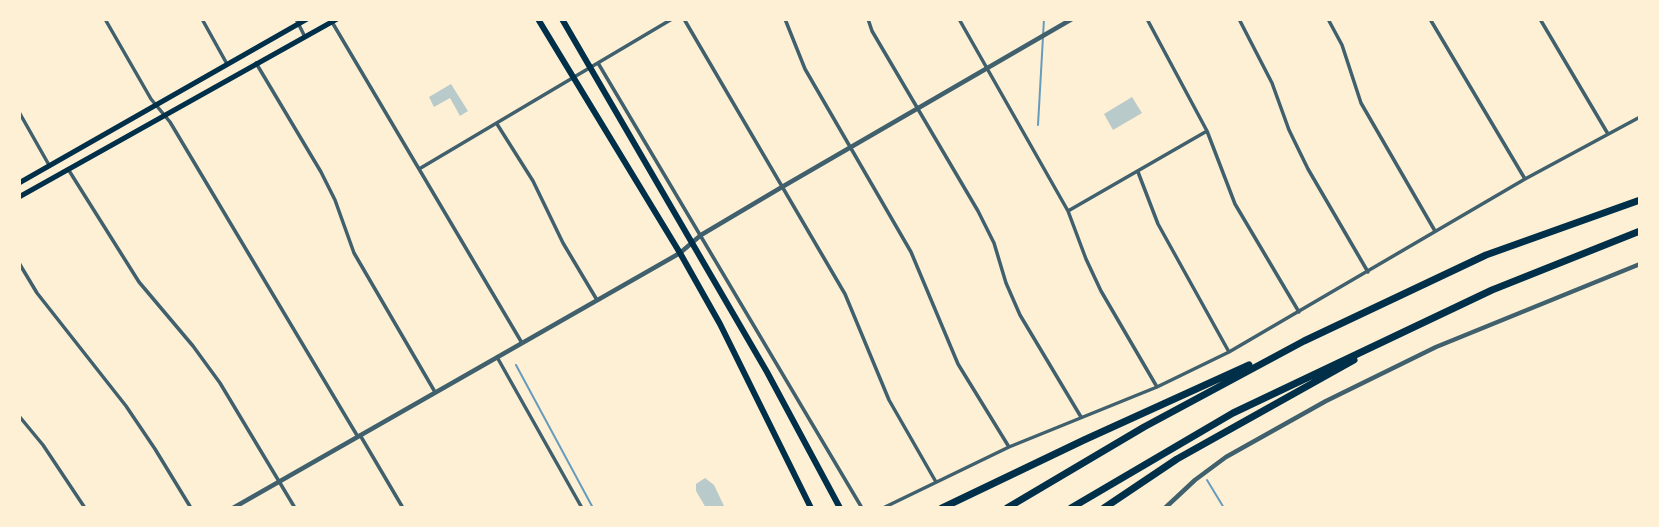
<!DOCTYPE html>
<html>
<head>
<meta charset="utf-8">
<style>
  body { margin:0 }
  #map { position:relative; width:1659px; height:527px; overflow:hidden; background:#fdf0d5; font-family:Montserrat,sans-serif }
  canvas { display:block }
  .frame { position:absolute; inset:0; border:21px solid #fdf0d5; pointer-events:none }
</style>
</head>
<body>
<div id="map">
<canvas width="1659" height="527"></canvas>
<div class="frame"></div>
</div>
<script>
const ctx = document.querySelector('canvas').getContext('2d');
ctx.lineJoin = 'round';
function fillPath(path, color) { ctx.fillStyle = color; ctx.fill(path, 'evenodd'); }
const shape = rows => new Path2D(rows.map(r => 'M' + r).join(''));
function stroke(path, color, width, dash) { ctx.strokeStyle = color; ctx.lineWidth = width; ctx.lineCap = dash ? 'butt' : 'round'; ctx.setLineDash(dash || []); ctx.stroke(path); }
const green = shape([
  [451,84,468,111,460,116,450,98,434,107,429,97],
  [1132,97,1142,113,1113,130,1104,114],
  [705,478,714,485,725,508,706,508,696,491,696,484]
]);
const stream = shape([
  [1038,125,1044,19],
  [516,365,593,508],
  [1207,480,1224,508]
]);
const minor = shape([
  [105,19,151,99,170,122,358,437],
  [202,19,227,64],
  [296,19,304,35],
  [684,19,845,294,889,400,936,482],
  [785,19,805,69,911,252,958,364,1009,447],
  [868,19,872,31,978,211,994,243,1006,283,1020,315,1081,417],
  [959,19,1068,211,1086,259,1101,291,1157,387],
  [1147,19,1207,131,1235,204,1299,312],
  [1239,19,1272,83,1289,130,1308,169,1368,272],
  [1328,19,1342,45,1361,103,1435,231],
  [1430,19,1525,179],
  [1540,19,1608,134],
  [332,22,522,343],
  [256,63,321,172,335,200,354,253,435,392],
  [598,63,862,508],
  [19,112,49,165],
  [497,124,533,181,563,243,597,300],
  [68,169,139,282,193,346,220,383,295,508],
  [419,169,672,19],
  [1138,172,1158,224,1229,352],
  [1068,211,1207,131],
  [19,263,37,293,126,406,155,449,191,508],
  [497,357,582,508],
  [19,416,43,445,85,508],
  [360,435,403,508],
  [883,508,1009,447,1157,387,1229,352,1525,179,1640,117]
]);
const tertiary = shape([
  [233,508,680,253,701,235,782,187,1072,19],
  [1165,508,1195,480,1226,457,1326,401,1436,347,1640,264]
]);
const secondary = shape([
  [19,183,307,19],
  [19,197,337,19]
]);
const primary = shape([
  [538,19,680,253,720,324,811,508],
  [562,19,767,372,840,508]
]);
const motorway = shape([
  [942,508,1084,440,1249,365],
  [1007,508,1144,427,1304,341,1486,255,1640,200],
  [1071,508,1233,413,1492,290,1640,231],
  [1104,508,1177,459,1354,360]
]);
fillPath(green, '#b9caca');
stroke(stream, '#669bbc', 2);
stroke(minor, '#3f606c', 3.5);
stroke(tertiary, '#3f606c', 4.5);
stroke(secondary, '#003049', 5);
stroke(primary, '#003049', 6);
stroke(motorway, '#003049', 7);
</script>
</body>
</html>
